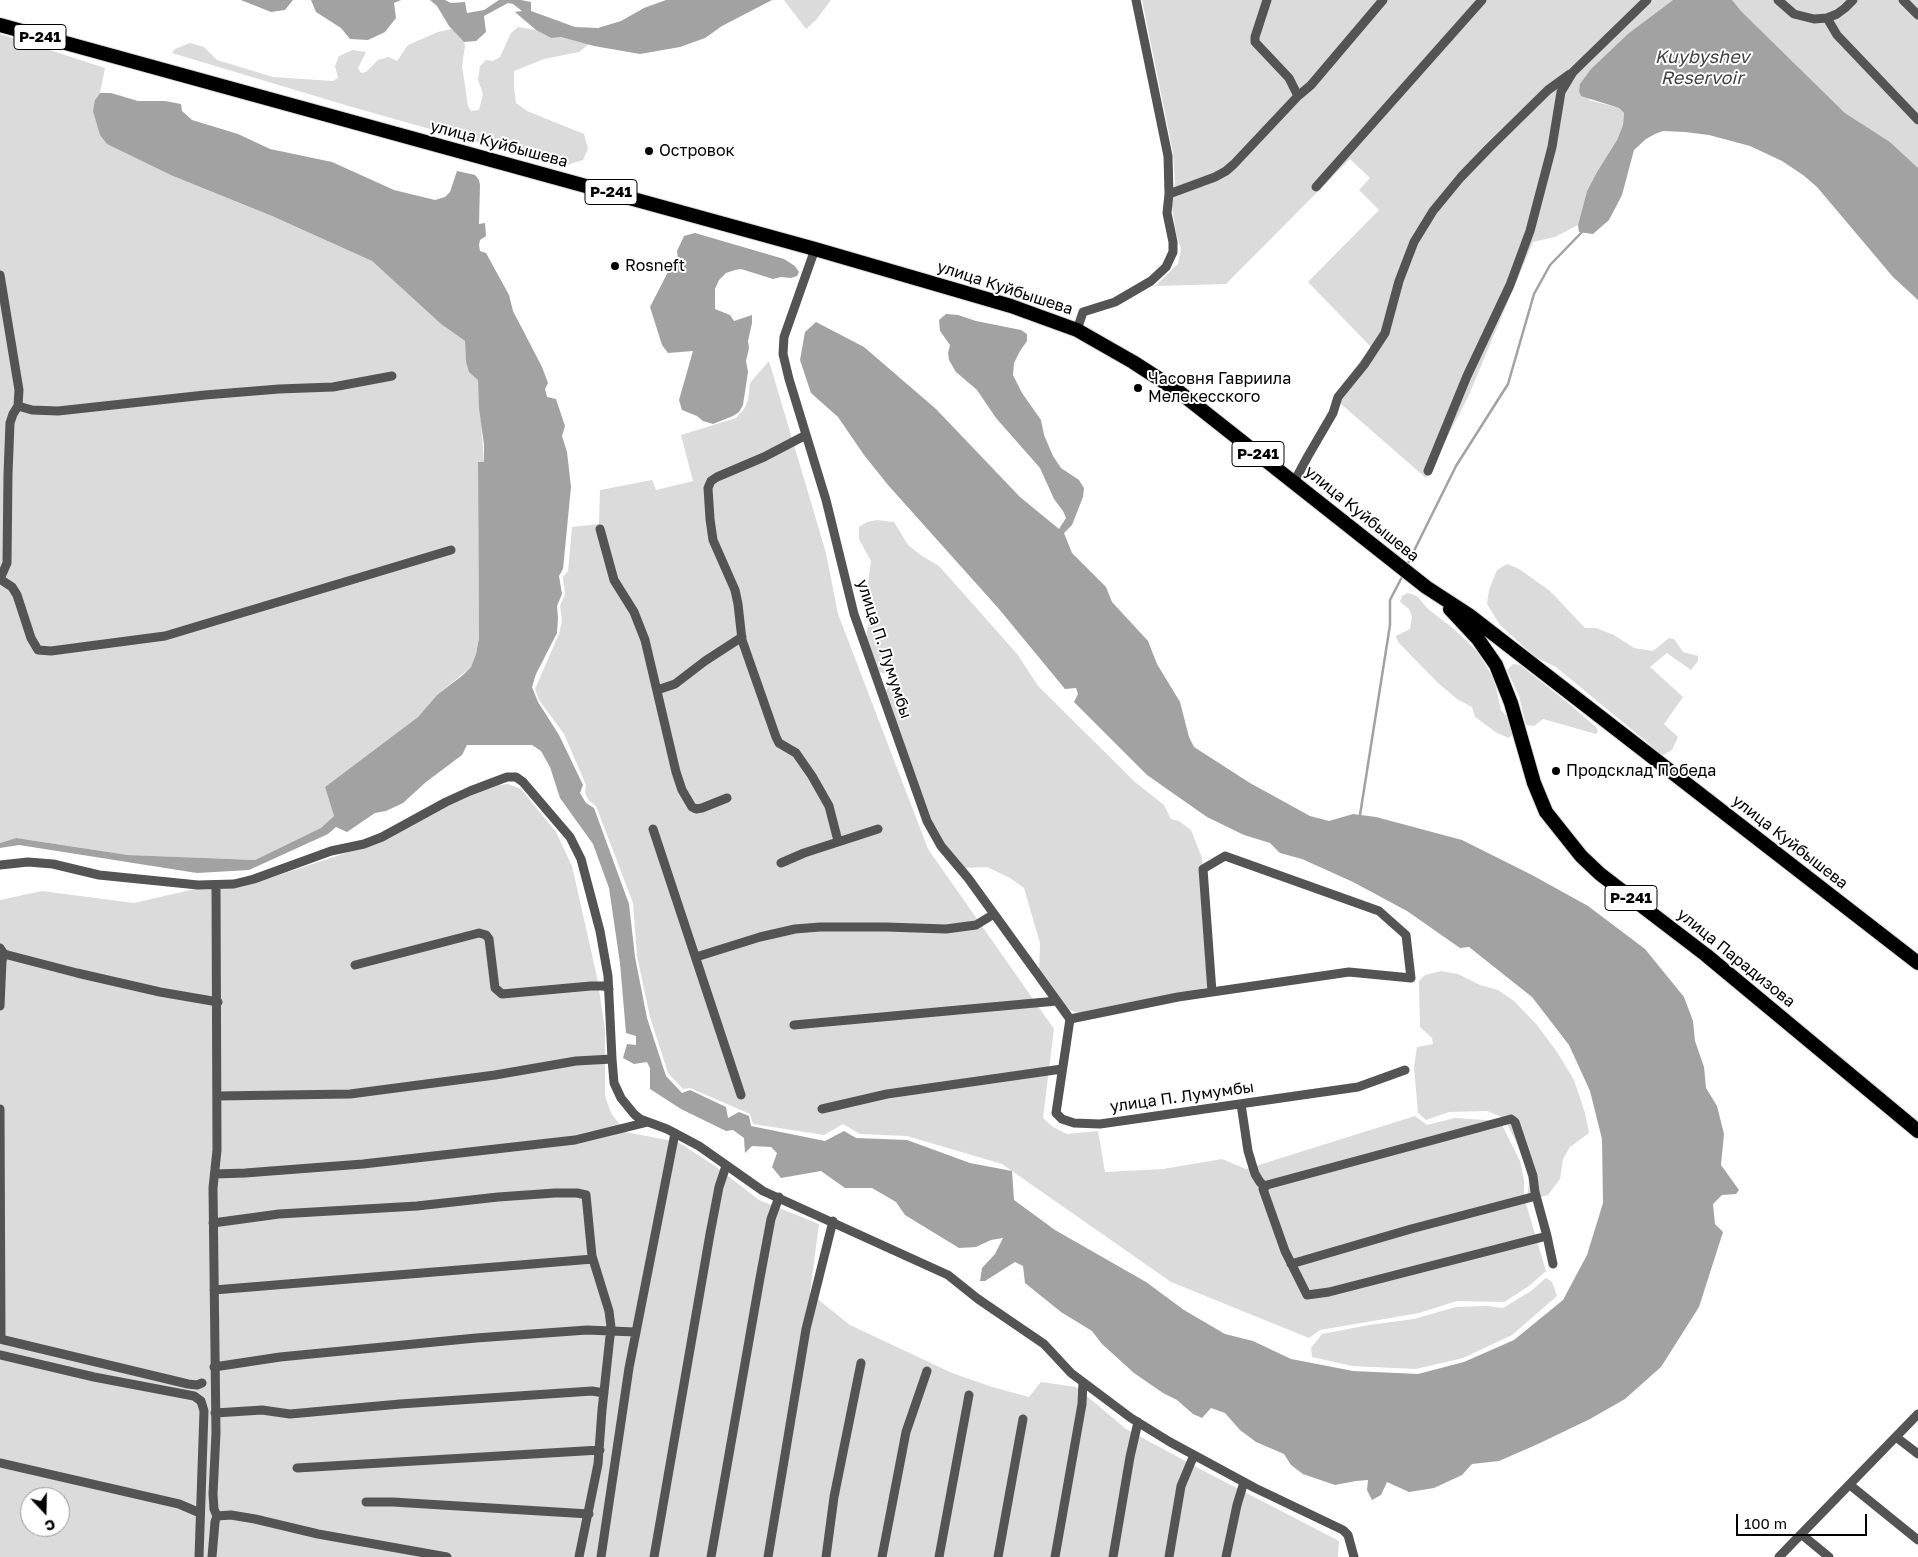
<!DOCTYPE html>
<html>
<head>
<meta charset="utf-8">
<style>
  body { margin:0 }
  #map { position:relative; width:1918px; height:1557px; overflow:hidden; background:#fff; font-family:"Golos Text",sans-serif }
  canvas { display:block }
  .north { position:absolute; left:20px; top:1487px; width:50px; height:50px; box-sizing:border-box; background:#fff; border:1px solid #999; border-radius:50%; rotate:159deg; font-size:14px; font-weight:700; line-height:20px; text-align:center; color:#000 }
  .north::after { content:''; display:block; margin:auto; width:18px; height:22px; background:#000; clip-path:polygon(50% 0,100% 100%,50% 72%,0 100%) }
  .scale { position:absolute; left:1736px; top:1514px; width:131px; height:22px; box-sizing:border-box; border:2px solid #000; border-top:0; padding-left:6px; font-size:15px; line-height:18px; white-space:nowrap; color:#000; -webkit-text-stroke:4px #fff; paint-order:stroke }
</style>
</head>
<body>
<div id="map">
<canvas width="1918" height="1557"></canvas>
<div class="north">С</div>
<div class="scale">100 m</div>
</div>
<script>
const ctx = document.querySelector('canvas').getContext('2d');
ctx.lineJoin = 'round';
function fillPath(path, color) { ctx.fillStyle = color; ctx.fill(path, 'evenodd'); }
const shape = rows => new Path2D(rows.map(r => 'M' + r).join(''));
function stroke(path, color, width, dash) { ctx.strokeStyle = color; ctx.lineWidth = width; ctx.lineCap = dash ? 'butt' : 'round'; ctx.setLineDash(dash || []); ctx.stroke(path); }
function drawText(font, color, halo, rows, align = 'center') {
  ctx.font = font + ' "Golos Text",sans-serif'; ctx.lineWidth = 4; ctx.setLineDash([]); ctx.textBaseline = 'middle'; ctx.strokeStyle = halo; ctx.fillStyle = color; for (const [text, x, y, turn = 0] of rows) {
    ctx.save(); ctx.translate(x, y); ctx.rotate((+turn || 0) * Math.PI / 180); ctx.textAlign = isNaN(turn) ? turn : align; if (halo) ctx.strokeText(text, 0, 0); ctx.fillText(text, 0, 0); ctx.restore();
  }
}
const green = shape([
  [784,0,831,0,816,20,806,29],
  [1142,0,1673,0,1629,33,1618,45,1589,100,1619,108,1624,113,1623,125,1617,140,1597,172,1587,191,1578,225,1555,237,1533,242,1468,397,1426,478,1333,397,1371,347,1308,282,1379,210,1359,190,1370,178,1350,159,1226,284,1155,286,1178,264,1181,249,1176,233,1172,207,1175,182,1173,153],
  [1732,0,1918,0,1918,168,1890,142,1845,113,1742,12],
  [518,27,536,30,551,38,561,37,589,44,579,52,544,59,514,71,514,87,516,103,527,111,584,134,588,149,583,160,567,165,547,162,352,107,172,53,175,49,190,43,204,47,217,60,273,77,333,81,338,78,335,66,339,56,353,50,366,52,358,68,361,73,366,72,378,60,389,57,397,61,408,45,438,32,452,29,464,42,465,46,462,66,468,106,471,111,479,110,483,94,478,80,480,66,486,60,493,61,500,57,511,33],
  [0,34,105,68,100,93,95,100,173,176,272,216,372,261,441,324,465,341,466,362,478,380,484,462,478,463,479,638,476,654,471,667,437,695,418,717,325,787,334,816,322,828,255,860,128,855,16,838,0,843],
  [769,361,826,553,838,614,928,849,1054,1029,1043,1118,1053,1127,1067,1134,1098,1131,1105,1172,1163,1169,1222,1159,1246,1169,1415,1116,1427,1125,1455,1118,1500,1121,1520,1161,1524,1180,1524,1197,1546,1271,1529,1286,1504,1302,1457,1301,1419,1313,1320,1330,1309,1338,1171,1282,1002,1164,907,1136,860,1134,843,1124,824,1135,753,1124,750,1114,690,1088,683,1089,668,1073,650,1017,637,956,633,903,596,806,589,801,585,793,586,785,564,734,539,700,535,689,559,634,562,621,560,606,565,594,563,577,568,571,572,527,599,524,600,490,652,480,656,490,693,481,681,435,736,418,744,409,748,400,750,383],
  [877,520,894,522,908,545,922,556,939,566,1018,655,1038,686,1135,782,1164,805,1171,819,1179,821,1191,830,1202,858,1210,987,1078,1013,1066,1009,1039,973,1040,943,1024,888,1010,878,987,867,964,868,943,845,929,820,885,691,899,676,878,672,866,639,868,624,866,598,871,561,859,539,859,527,867,522],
  [1507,564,1519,569,1550,591,1585,628,1596,628,1614,635,1634,648,1653,651,1669,638,1674,639,1683,652,1698,656,1698,661,1691,670,1667,653,1650,667,1683,697,1664,724,1678,737,1672,750,1661,756,1648,743,1556,667,1535,657,1500,625,1487,604,1489,590,1497,570],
  [1408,593,1417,596,1428,609,1454,629,1477,651,1494,679,1501,710,1508,718,1513,734,1509,738,1497,733,1475,717,1472,707,1457,699,1438,683,1398,642,1396,636,1410,629,1412,616,1409,609,1400,602,1402,596],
  [1513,664,1520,665,1568,703,1596,727,1598,731,1596,734,1543,719,1534,726,1526,725,1519,696,1507,670],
  [508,784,521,789,556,832,572,866,597,977,605,1029,605,1096,611,1113,625,1132,678,1142,715,1166,759,1200,819,1224,810,1293,850,1325,952,1373,992,1387,1029,1397,1041,1382,1076,1387,1126,1429,1200,1469,1339,1541,1338,1557,0,1557,0,900,42,891,134,903,195,889,258,882,364,847,482,787],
  [30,1497,60,1497,60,1527,30,1527],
  [1441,971,1458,974,1480,985,1498,990,1514,1001,1537,1025,1557,1052,1574,1080,1585,1113,1589,1133,1570,1147,1563,1159,1560,1179,1548,1195,1533,1199,1527,1197,1529,1184,1525,1159,1504,1118,1487,1111,1449,1112,1426,1120,1418,1113,1414,1067,1417,1047,1433,1044,1432,1038,1420,1027,1419,981,1425,975],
  [1546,1278,1552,1282,1557,1296,1512,1335,1463,1358,1416,1369,1352,1366,1312,1357,1311,1348,1322,1334,1369,1325,1414,1319,1456,1307,1487,1306,1503,1308,1531,1291]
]);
const water = shape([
  [241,0,293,0,285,10,271,12],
  [311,0,401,0,394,3,396,18,385,32,368,40,350,39,341,28,316,12],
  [430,0,445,0,451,3,465,2,467,13,484,10,499,0,521,0,531,2,531,11,575,27,598,28,621,21,644,8,666,0,772,0,722,26,705,38,680,47,640,54,594,46,561,37,551,38,536,30,515,12,522,11,513,4,508,3,484,16,486,32,476,41,464,42,449,26,437,6],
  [1673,0,1732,0,1742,12,1845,113,1890,142,1918,168,1918,300,1893,277,1817,187,1803,175,1782,161,1750,146,1709,135,1685,132,1663,131,1655,134,1646,139,1634,150,1622,195,1609,220,1593,234,1579,232,1578,225,1587,191,1597,172,1617,140,1623,125,1624,113,1619,108,1581,96,1579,91,1580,84,1591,69,1629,33],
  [100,93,111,93,138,101,165,101,181,104,182,111,192,120,238,134,270,149,332,162,394,190,435,200,445,197,450,192,457,171,475,175,479,180,480,185,479,224,485,223,486,236,480,240,479,245,480,251,486,253,509,295,513,311,542,367,548,383,545,389,547,397,556,399,565,426,562,436,567,452,571,487,563,569,559,576,562,594,557,606,558,618,557,633,536,674,532,687,538,702,559,735,583,785,580,793,586,803,594,808,629,904,635,957,647,1018,666,1076,682,1093,690,1090,726,1107,728,1118,739,1112,749,1116,751,1126,825,1141,844,1131,856,1138,907,1140,970,1163,1012,1171,1014,1200,1055,1230,1146,1282,1184,1310,1225,1334,1253,1341,1291,1359,1353,1371,1418,1374,1464,1362,1514,1340,1563,1300,1587,1255,1603,1203,1602,1139,1590,1091,1569,1045,1532,997,1469,947,1460,948,1407,911,1353,882,1302,859,1280,853,1270,843,1244,835,1207,817,1147,775,1074,702,1078,694,1076,688,1065,689,999,609,888,485,864,455,838,417,811,393,800,360,805,332,816,322,864,347,936,409,1020,497,1059,529,1066,518,1063,511,1054,499,1040,468,996,418,977,390,956,372,949,360,948,353,950,345,940,331,939,320,946,314,958,315,976,321,1021,330,1027,334,1027,341,1020,351,1014,363,1013,375,1022,393,1041,420,1044,435,1053,456,1061,468,1079,480,1084,488,1083,497,1072,525,1064,533,1072,553,1106,587,1112,602,1148,641,1157,664,1180,702,1189,737,1194,747,1250,783,1310,816,1329,821,1353,814,1376,817,1462,840,1532,875,1588,906,1645,949,1684,997,1693,1021,1695,1041,1704,1067,1706,1088,1717,1106,1724,1134,1721,1165,1739,1190,1736,1194,1722,1195,1713,1204,1715,1224,1723,1232,1699,1307,1661,1367,1625,1399,1590,1419,1538,1444,1499,1461,1472,1464,1462,1475,1434,1488,1409,1492,1387,1482,1381,1495,1372,1500,1367,1490,1368,1480,1356,1481,1335,1485,1303,1474,1291,1465,1284,1454,1256,1442,1240,1430,1225,1413,1211,1408,1202,1418,1193,1414,1177,1400,1163,1393,1134,1373,1102,1344,1092,1331,1061,1312,1025,1283,1023,1266,1015,1262,985,1281,980,1281,982,1268,995,1254,1003,1238,991,1240,976,1247,959,1248,905,1215,896,1202,872,1188,845,1188,821,1171,781,1178,772,1167,777,1153,771,1147,752,1146,745,1153,744,1138,733,1130,726,1131,681,1109,650,1089,650,1068,647,1062,634,1064,623,1058,627,1044,636,1045,636,1036,626,1033,620,963,609,888,593,844,560,798,550,767,541,751,532,745,467,745,462,755,426,782,403,803,386,811,375,813,347,832,336,827,328,834,249,870,197,873,19,845,0,848,0,843,16,838,128,855,255,860,321,828,334,816,325,787,418,717,437,695,463,675,471,667,476,654,479,638,478,462,484,462,484,445,479,408,478,380,469,372,466,362,465,341,441,324,372,261,272,216,173,176,107,144,100,135,93,111,95,100],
  [695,233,784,259,795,266,799,272,797,276,791,278,781,277,773,279,741,269,735,270,726,273,719,280,715,289,715,309,730,315,734,321,752,315,752,323,748,341,749,348,746,361,748,372,743,405,739,412,733,416,713,424,703,421,697,416,682,410,679,400,693,351,668,353,662,345,650,307,671,266,678,258,677,251,684,236]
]);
const stream = shape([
  [1407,565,1456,466,1508,384,1534,294,1550,265,1583,231],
  [1360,815,1390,625,1390,600,1403,575]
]);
const minor = shape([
  [1267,0,1255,37,1255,42,1289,78,1298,96],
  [1778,0,1794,14,1814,19,1827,18,1837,14,1845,8,1853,0],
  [1903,0,1918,15],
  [1827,18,1837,35,1918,120],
  [1316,187,1482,0],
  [1169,194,1215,177,1226,171,1234,164,1298,96,1311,85,1383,0],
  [815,249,784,337,783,354,789,379,826,500,854,614,927,821,941,846,968,878,1070,1019,1178,997,1212,992,1349,972,1411,978,1406,935,1379,911,1225,856,1203,869,1212,992],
  [0,275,19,390,18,406,13,414,10,423,8,474,7,563,0,579],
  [1077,330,1083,312,1115,302,1151,281,1166,267,1173,252,1173,242,1167,213,1169,194,1168,156,1136,0],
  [18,406,32,410,58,411,205,395,279,389,333,387,392,376],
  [806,435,764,457,717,477,711,481,708,488,710,519,713,540,735,590,738,604,742,640,776,737,779,743,796,753,812,776,829,806,838,841],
  [1428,471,1467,376,1510,285,1530,231,1552,147,1561,92,1573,72,1647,0],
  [1294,482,1308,456,1333,413,1338,397,1364,365,1385,333,1399,281,1414,242,1433,211,1461,177,1489,148,1548,90,1570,74],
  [600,529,614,580,634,612,645,640,676,772,682,790,692,807,696,809,702,808,727,798],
  [0,579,12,587,17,595,31,638,38,650,51,651,165,636,451,550],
  [657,690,675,684,705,661,742,637],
  [653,829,741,1095],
  [781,863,804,853,878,829],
  [0,865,28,862,53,864,99,875,198,885,234,884,254,879,331,851,364,844,382,837,446,802,470,791,507,777,516,777,523,782,570,837,581,859,600,931,608,976,612,1059,614,1083,621,1098,634,1114,640,1119,667,1129,699,1146,763,1191,948,1275,978,1299,1044,1344,1071,1373,1131,1418,1170,1442,1255,1488,1343,1530,1348,1535,1354,1557],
  [0,948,4,954,77,973,160,992,218,1002],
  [696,957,760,937,795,929,820,927,886,927,946,929,976,925,994,914],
  [355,965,479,933,486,935,489,939,495,988,502,994,591,986,604,986,609,989],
  [0,1006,2,961,4,954],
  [1070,1019,1056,1113,1062,1119,1074,1123,1100,1124,1358,1087,1405,1070],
  [794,1025,1057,1001],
  [217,1096,350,1094,495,1075,576,1061,612,1059],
  [1241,1104,1248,1151,1255,1174,1260,1182,1265,1187],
  [0,1109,1,1339],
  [822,1109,887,1094,1062,1069],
  [215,1174,245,1173,363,1164,575,1140,648,1122],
  [213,1223,279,1214,417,1206,498,1197,555,1193,577,1193,586,1195,592,1256,609,1311,611,1327,602,1410,598,1464,579,1557],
  [1547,1236,1329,1292,1307,1295,1285,1251,1263,1189,1267,1185,1511,1119,1515,1122,1533,1176,1535,1192,1547,1236,1553,1264],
  [1291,1264,1411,1229,1536,1196],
  [214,1290,593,1259],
  [0,1339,188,1384,197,1385,202,1383],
  [0,1355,94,1377,194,1396,201,1401,204,1411,199,1557],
  [214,1367,280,1357,476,1338,587,1330,635,1332],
  [215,1413,262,1410,290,1414,400,1404,592,1391,604,1393],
  [1896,1437,1918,1454],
  [0,1463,179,1504,200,1513],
  [297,1468,600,1450],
  [1850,1485,1918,1540],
  [366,1502,393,1502,589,1514],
  [217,1516,231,1515,255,1519,318,1534,447,1557],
  [1801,1534,1829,1557],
  [212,1557,215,1522,217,1516,214,1509,213,1494,216,1433,213,1188,217,1150,216,885],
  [601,1557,629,1368,675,1133],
  [654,1557,710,1234,719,1187,726,1166],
  [711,1557,760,1278,771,1219,779,1197],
  [768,1557,806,1329,833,1221],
  [826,1557,834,1497,861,1363],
  [882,1557,906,1432,927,1371],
  [939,1557,969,1395],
  [998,1557,1023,1419],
  [1055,1557,1082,1404,1083,1382],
  [1113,1557,1130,1457,1138,1422],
  [1169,1557,1181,1486,1194,1455],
  [1226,1557,1237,1505,1244,1482],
  [1779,1557,1918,1414]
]);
const trunk = shape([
  [0,25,815,249,1011,306,1077,330,1133,362,1178,391,1426,587,1469,615,1918,963],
  [1450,609,1478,639,1496,665,1511,703,1534,783,1546,812,1581,856,1600,874,1706,955,1918,1131]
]);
const markers = [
  [649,151,5,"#000"],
  [615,266,5,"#000"],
  [1138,388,5,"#000"],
  [1556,771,5,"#000"]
];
const shields = [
  [40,37,52],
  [611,192,52],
  [1258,454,52],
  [1631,898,52]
];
const shieldNames = [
  ["Р-241",40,37],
  ["Р-241",611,192],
  ["Р-241",1258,454],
  ["Р-241",1631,898]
];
const streetNames = [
  ["улица Куйбышева",499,144,15],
  ["улица Куйбышева",1005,288,18],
  ["улица Куйбышева",1362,514,39],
  ["улица П. Лумумбы",884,649,72],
  ["улица Куйбышева",1790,842,38],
  ["улица Парадизова",1736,958,39],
  ["улица П. Лумумбы",1182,1097,-8]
];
const poiNames = [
  ["Островок",659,151],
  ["Rosneft",625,266],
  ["Часовня Гавриила",1148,379],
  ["Мелекесского",1148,397],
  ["Продсклад Победа",1566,771]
];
const waterNames = [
  ["Kuybyshev",1702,57],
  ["Reservoir",1702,78]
];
fillPath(green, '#dbdbdb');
fillPath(water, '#a2a2a2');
stroke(stream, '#a2a2a2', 2.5);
stroke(trunk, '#dbdbdb', 16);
stroke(minor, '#545454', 9);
stroke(trunk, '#000', 14);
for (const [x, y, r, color] of markers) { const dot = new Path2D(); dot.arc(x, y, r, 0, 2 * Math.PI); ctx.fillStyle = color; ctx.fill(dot); stroke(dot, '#fff', 2); }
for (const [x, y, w] of shields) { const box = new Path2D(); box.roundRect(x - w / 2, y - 12.5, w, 25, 4); ctx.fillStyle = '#fff'; ctx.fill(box); stroke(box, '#000', 1); }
drawText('bold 15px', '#000', null, shieldNames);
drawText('16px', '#000', '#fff', streetNames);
drawText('16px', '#000', '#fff', poiNames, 'left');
drawText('italic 18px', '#434343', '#fff', waterNames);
</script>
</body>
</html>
